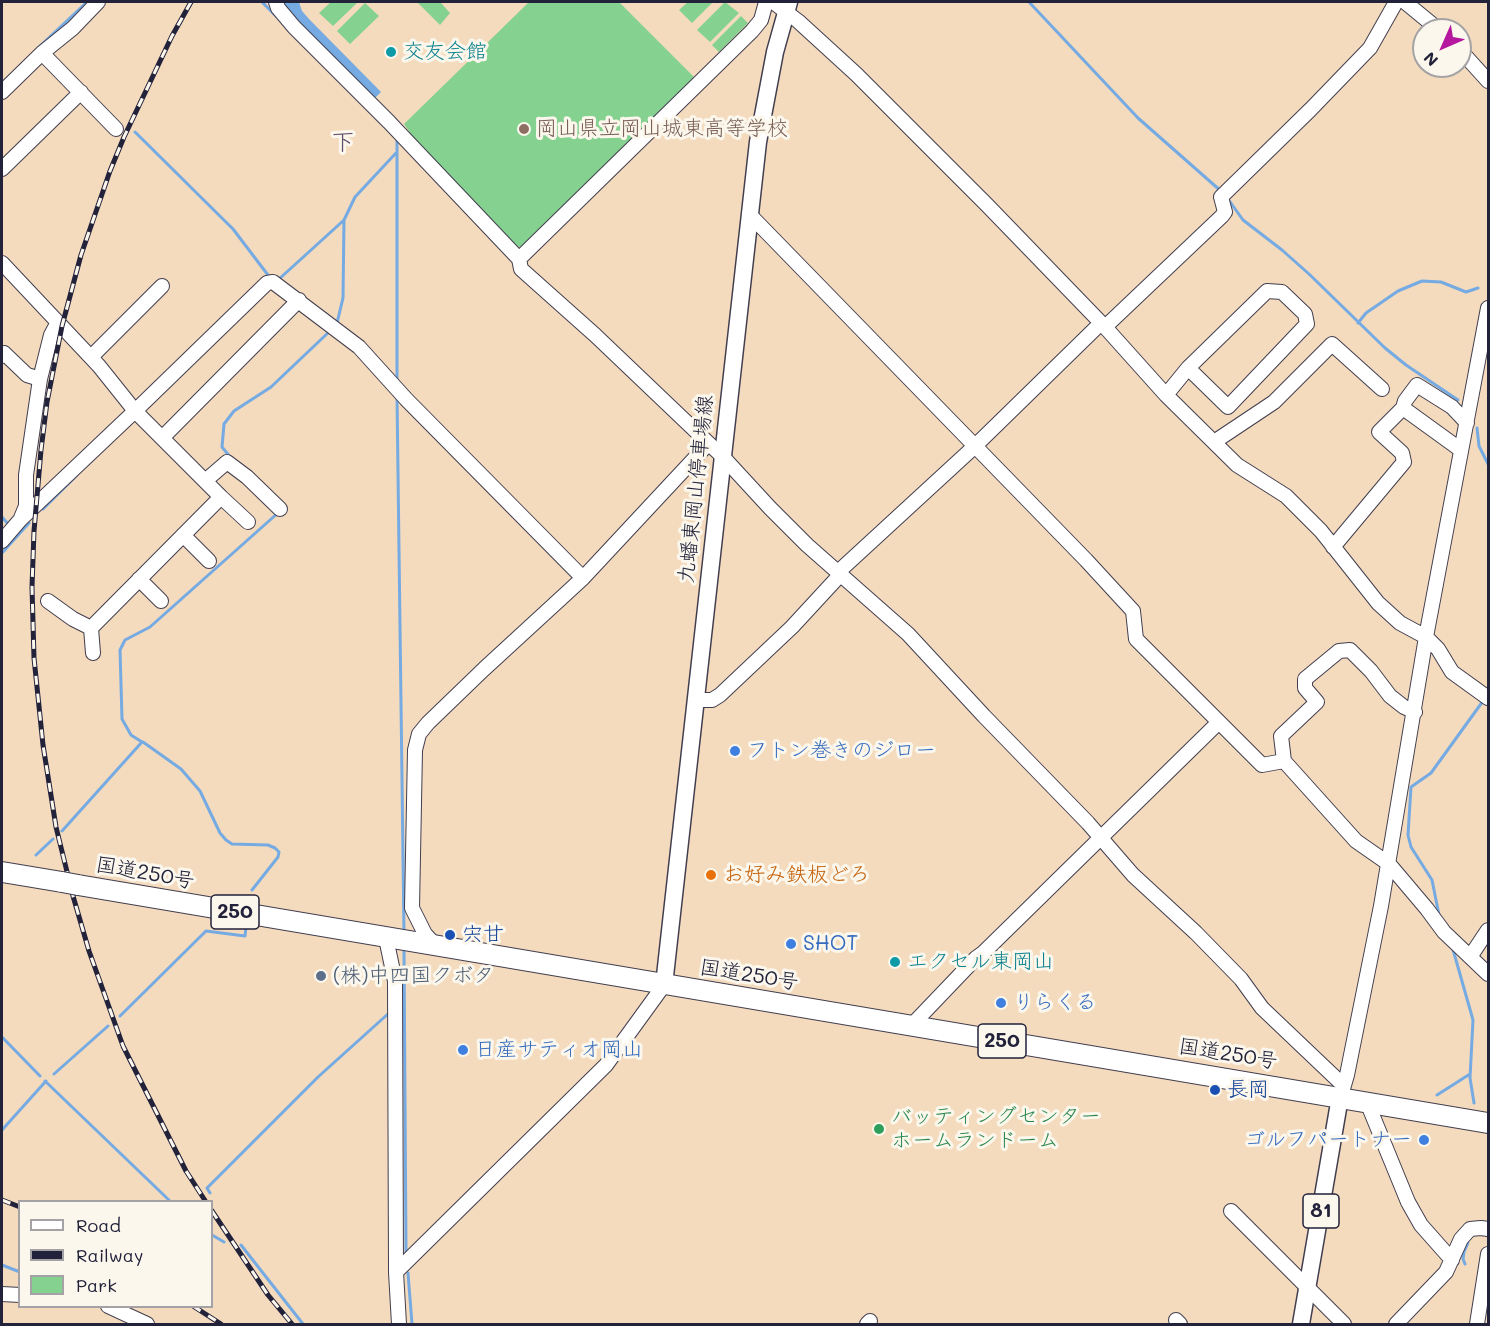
<!DOCTYPE html>
<html>
<head>
<meta charset="utf-8">
<style>
  body { margin:0 }
  #map { position:relative; width:1490px; height:1326px; overflow:hidden; background:#f4dbbe; font-family:Mali,sans-serif }
  canvas { display:block }
  .frame { position:absolute; inset:0; border:3px solid #22223b; pointer-events:none }
  .legend { position:absolute; left:18px; top:1200px; width:195px; height:108px; box-sizing:border-box; background:#fbf7ec; border:2px solid #a4a2a5; margin:0; padding:8px 10px; list-style:none; font-size:18px; color:#22223b }
  .legend li { display:flex; align-items:center; gap:12px; height:30px }
  .legend b { width:30px; border:2px solid #a4a2a5 }
  .north { position:absolute; left:1412px; top:18px; width:60px; height:60px; box-sizing:border-box; background:#fbf7ec; border:2px solid #a4a2a5; border-radius:50%; rotate:225deg; font-size:16px; font-weight:700; line-height:24px; text-align:center; color:#22223b }
  .north::after { content:''; display:block; margin:auto; width:21px; height:27px; background:#b5179e; clip-path:polygon(50% 0,100% 100%,50% 72%,0 100%) }
</style>
</head>
<body>
<div id="map">
<canvas width="1490" height="1326"></canvas>
<div class="frame"></div>
<ul class="legend">
<li><b style="height:8px;background:#fff"></b>Road</li>
<li><b style="height:8px;background:#22223b"></b>Railway</li>
<li><b style="height:16px;background:#85d18f"></b>Park</li>
</ul>
<div class="north">N</div>
</div>
<script>
const ctx = document.querySelector('canvas').getContext('2d');
ctx.lineJoin = 'round';
function fillPath(path, color) { ctx.fillStyle = color; ctx.fill(path, 'evenodd'); }
const shape = rows => new Path2D(rows.map(r => 'M' + r).join(''));
function stroke(path, color, width, dash) { ctx.strokeStyle = color; ctx.lineWidth = width; ctx.lineCap = dash ? 'butt' : 'round'; ctx.setLineDash(dash || []); ctx.stroke(path); }
function drawText(font, color, halo, rows, align = 'center') {
  ctx.font = font + ' Mali,"Klee One",sans-serif'; ctx.lineWidth = 6; ctx.setLineDash([]); ctx.textBaseline = 'middle'; ctx.strokeStyle = halo; ctx.fillStyle = color; for (const [text, x, y, turn = 0] of rows) {
    ctx.save(); ctx.translate(x, y); ctx.rotate((+turn || 0) * Math.PI / 180); ctx.textAlign = isNaN(turn) ? turn : align; if (halo) ctx.strokeText(text, 0, 0); ctx.fillText(text, 0, 0); ctx.restore();
  }
}
const green = shape([
  [331,2,358,2,333,26,319,13],
  [417,2,442,2,441,3,450,13,440,25],
  [529,2,619,2,694,77,523,246,518,247,415,140,404,124],
  [688,2,713,2,692,23,679,10],
  [725,2,739,13,710,42,697,30],
  [365,3,379,16,350,44,337,31],
  [741,16,748,23,719,52,712,45]
]);
const water = shape([
  [279,2,299,2,302,11,309,19,381,92,373,100]
]);
const stream = shape([
  [262,2,276,16],
  [1029,2,1138,118,1222,192],
  [39,47,87,2],
  [135,132,233,229,271,279],
  [397,138,397,381],
  [1228,199,1243,220,1282,250,1309,274,1385,348,1406,365,1458,400],
  [278,280,344,220,355,197,396,153],
  [337,323,343,298,344,220],
  [1358,323,1366,313,1398,291,1422,281,1441,282,1466,292,1478,288],
  [397,396,404,933],
  [1477,428,1479,446,1488,464],
  [231,458,222,447,224,424,234,411,271,387,331,330],
  [43,509,77,475],
  [2,517,9,525],
  [2,553,29,523],
  [143,742,181,769,200,791,220,833,226,840,232,844,268,845,275,848,279,852,278,857,252,890],
  [62,831,142,742,131,735,122,719,120,650,125,640,150,627,279,512],
  [36,855,53,839],
  [1439,915,1432,880,1411,847,1408,835,1411,787,1431,773,1483,701],
  [1452,946,1473,1020,1470,1078,1474,1103],
  [404,948,406,1251],
  [120,1016,206,931,245,936,246,927],
  [2,1037,40,1076],
  [54,1074,108,1026],
  [45,1081,171,1202],
  [1437,1095,1470,1074],
  [2,1130,46,1081],
  [210,1193,207,1188,318,1077,389,1013],
  [212,1235,224,1242],
  [241,1245,303,1324],
  [1465,1264,1463,1259,1464,1252,1468,1243],
  [2,1265,20,1272],
  [408,1273,412,1324]
]);
const minor = shape([
  [276,2,278,8,294,27,389,122,519,259,521,269,595,335,723,457,770,508,807,545,908,634,984,716,1088,823,1133,875,1196,933,1241,979,1262,1008,1343,1085],
  [773,2,798,21,856,74,987,205,1105,327,1166,395,1237,465,1286,496,1321,531,1378,603,1400,623,1426,637,1438,649,1452,672,1488,698],
  [1405,2,1439,30],
  [1460,50,1488,81],
  [42,53,116,129],
  [2,92,42,53,73,28,98,2],
  [2,169,81,92],
  [749,214,1086,560,1133,611,1136,639,1262,765,1284,761,1356,841,1389,864,1427,909,1444,932,1488,974],
  [519,259,752,31,761,20,766,2],
  [2,263,99,366,135,411,20,520,2,541],
  [1267,291,1282,292,1305,314,1307,324,1228,407,1188,368,1267,291],
  [1105,327,1222,216,1225,212,1221,197,1311,109,1370,48,1396,2],
  [2,356,4,353,27,375,40,379],
  [91,357,162,286],
  [1166,395,1188,368],
  [1403,408,1405,401,1417,385,1452,407,1467,423],
  [162,438,135,411,267,283,273,282,359,347,406,399,583,578],
  [1214,442,1274,402,1332,344,1382,389],
  [205,481,227,462,247,477,280,509],
  [221,497,248,522],
  [21,518,26,506,26,475,40,379,51,335,58,322],
  [183,535,209,561],
  [1333,547,1404,462,1402,453,1379,432,1403,408,1461,450],
  [837,573,974,447,1101,323],
  [139,579,161,601],
  [48,601,73,619,91,628],
  [93,653,91,628,221,497,162,438,299,300],
  [696,700,712,700,720,695,792,627,840,575],
  [1284,761,1281,736,1317,702,1305,688,1305,679,1339,651,1350,650,1371,671,1390,696,1404,707,1415,712],
  [386,938,395,981,396,1272,399,1324],
  [436,946,425,934,412,908,415,750,419,734,428,723,484,669,583,578,708,444],
  [1470,957,1488,930],
  [911,1026,976,958,983,953,1219,722],
  [1342,1092,1347,1075,1381,906,1426,637,1488,308],
  [1367,1102,1408,1202,1421,1225,1452,1260],
  [1231,1211,1344,1324],
  [396,1272,606,1065,664,985],
  [2,1294,20,1295],
  [108,1306,147,1324],
  [1176,1320,1180,1324],
  [867,1324,870,1321],
  [1396,1324,1446,1272,1461,1239,1470,1229,1481,1228,1488,1229],
  [1477,1324,1488,1254]
]);
const major = shape([
  [664,985,758,142,775,52,789,2],
  [1301,1324,1340,1097]
]);
const highway = shape([
  [2,872,62,882],
  [78,885,1488,1123]
]);
const rail = shape([
  [191,2,172,36,124,137,110,171,81,255,62,326,47,402,41,450,34,531,32,587,34,658,43,745,56,827,73,896,89,951,123,1046,186,1171,206,1202],
  [2,1200,20,1207],
  [212,1211,268,1295,292,1324],
  [193,1306,221,1324]
]);
const highwayBridge = shape([
  [62,882,78,885]
]);
const markers = [
  [391,52,6,"#0f9aa8"],
  [524,129,6,"#8d6e63"],
  [735,751,6,"#3f7fe0"],
  [711,875,6,"#e8710a"],
  [450,935,6,"#1a4fb4"],
  [791,944,6,"#3f7fe0"],
  [895,962,6,"#0f9aa8"],
  [321,976,6,"#5c6f8a"],
  [1001,1003,6,"#3f7fe0"],
  [463,1050,6,"#3f7fe0"],
  [1215,1090,6,"#1a4fb4"],
  [879,1129,6,"#2e9e5b"],
  [1424,1140,6,"#3f7fe0"]
];
const shields = [
  [235,912,48],
  [1002,1041,48],
  [1321,1211,36]
];
const shieldNames = [
  ["250",235,912],
  ["250",1002,1041],
  ["81",1321,1211]
];
const cultureNames = [
  ["交友会館",403,52],
  ["エクセル東岡山",907,962]
];
const educationNames = [
  ["岡山県立岡山城東高等学校",536,129]
];
const streetNames = [
  ["九蟠東岡山停車場線",696,489,-84],
  ["国道250号",145,873,10],
  ["国道250号",749,975,9],
  ["国道250号",1228,1054,9]
];
const shopNames = [
  ["フトン巻きのジロー",747,751],
  ["SHOT",803,944],
  ["りらくる",1013,1003],
  ["日産サティオ岡山",475,1050],
  ["ゴルフパートナー",1412,1140,"right"]
];
const foodNames = [
  ["お好み鉄板どろ",723,875]
];
const transitNames = [
  ["宍甘",462,935],
  ["長岡",1227,1090]
];
const serviceNames = [
  ["(株)中四国クボタ",333,976]
];
const leisureNames = [
  ["バッティングセンター",891,1117],
  ["ホームランドーム",891,1141]
];
const quarterNames = [
  ["下",343,143]
];
fillPath(green, '#85d18f');
fillPath(water, '#75aae2');
stroke(stream, '#75aae2', 3);
stroke(minor, '#423e4f', 16);
stroke(major, '#423e4f', 19);
stroke(highway, '#423e4f', 22);
stroke(minor, '#fff', 14);
stroke(major, '#fff', 16);
stroke(highway, '#fff', 20);
stroke(rail, '#22223b', 5);
stroke(rail, '#fbf7ec', 3, [9]);
stroke(highwayBridge, '#423e4f', 22, []);
stroke(highwayBridge, '#fff', 20);
for (const [x, y, r, color] of markers) { const dot = new Path2D(); dot.arc(x, y, r, 0, 2 * Math.PI); ctx.fillStyle = color; ctx.fill(dot); stroke(dot, '#fbf7ec', 2); }
for (const [x, y, w] of shields) { const box = new Path2D(); box.roundRect(x - w / 2, y - 17, w, 34, 4.5); ctx.fillStyle = '#fbf7ec'; ctx.fill(box); stroke(box, '#22223b', 1.5); }
drawText('bold 20px', '#22223b', null, shieldNames);
drawText('21px', '#0d838f', '#fbf7ec', cultureNames, 'left');
drawText('21px', '#785e54', '#fbf7ec', educationNames, 'left');
drawText('21px', '#22223b', '#fbf7ec', streetNames);
drawText('21px', '#366cbe', '#fbf7ec', shopNames, 'left');
drawText('21px', '#c56008', '#fbf7ec', foodNames, 'left');
drawText('21px', '#164399', '#fbf7ec', transitNames, 'left');
drawText('21px', '#4e5e75', '#fbf7ec', serviceNames, 'left');
drawText('21px', '#27864d', '#fbf7ec', leisureNames, 'left');
drawText('24px', '#63506a', '#fbf7ec', quarterNames);
</script>
</body>
</html>
